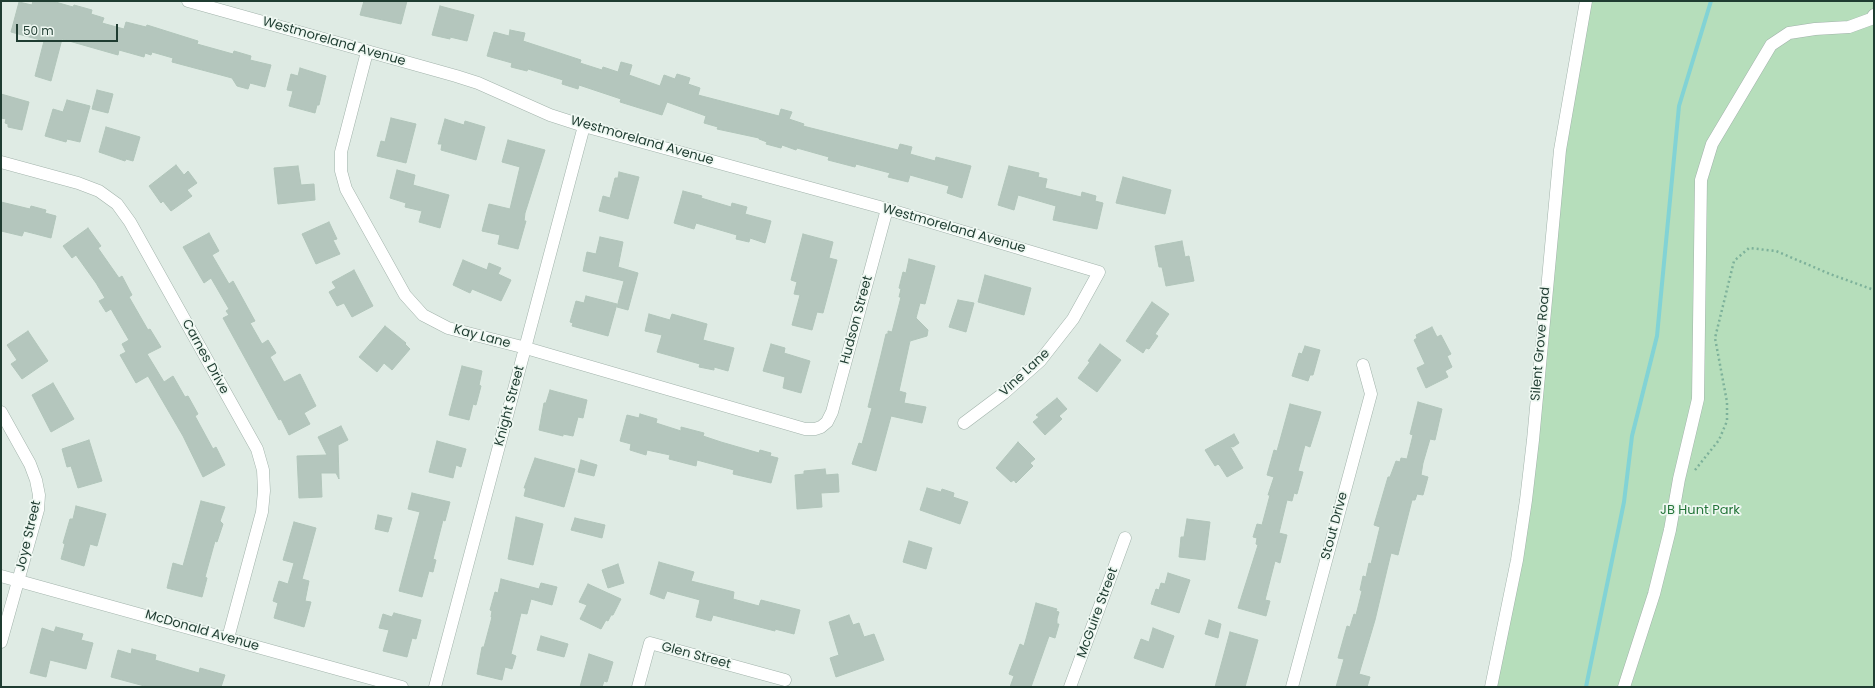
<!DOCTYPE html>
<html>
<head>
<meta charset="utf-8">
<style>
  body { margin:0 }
  #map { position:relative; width:1875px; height:688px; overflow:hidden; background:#dfebe4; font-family:Poppins,sans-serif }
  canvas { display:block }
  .frame { position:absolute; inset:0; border:2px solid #1f3c31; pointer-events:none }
  .scale { position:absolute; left:16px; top:24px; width:102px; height:18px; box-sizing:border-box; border:2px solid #1f3c31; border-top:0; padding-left:5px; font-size:12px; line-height:14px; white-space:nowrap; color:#1f3c31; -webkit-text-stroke:3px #eff8f2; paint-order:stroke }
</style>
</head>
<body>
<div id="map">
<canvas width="1875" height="688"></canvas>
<div class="frame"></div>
<div class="scale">50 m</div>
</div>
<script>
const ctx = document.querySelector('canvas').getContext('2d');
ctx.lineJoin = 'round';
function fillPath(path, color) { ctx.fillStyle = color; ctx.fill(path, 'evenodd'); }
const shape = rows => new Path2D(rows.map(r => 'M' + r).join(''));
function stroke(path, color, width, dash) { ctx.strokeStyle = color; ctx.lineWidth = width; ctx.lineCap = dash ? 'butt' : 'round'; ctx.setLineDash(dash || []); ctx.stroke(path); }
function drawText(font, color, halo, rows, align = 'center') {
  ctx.font = font + ' Poppins,sans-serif'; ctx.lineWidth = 3.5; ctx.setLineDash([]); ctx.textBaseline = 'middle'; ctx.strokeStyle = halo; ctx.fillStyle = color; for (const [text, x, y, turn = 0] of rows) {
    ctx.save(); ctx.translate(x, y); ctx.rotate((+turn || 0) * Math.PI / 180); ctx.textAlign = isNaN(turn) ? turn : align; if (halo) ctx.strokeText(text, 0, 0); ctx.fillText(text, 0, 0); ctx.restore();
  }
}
const green = shape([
  [1586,1,1874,1,1874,687,1491,687,1507,610,1547,274]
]);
const stream = shape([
  [1586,687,1624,502,1632,436,1657,336,1679,106,1711,1]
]);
const building = shape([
  [33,1,52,1,73,7,74,5,92,10,91,14,104,18,102,23,124,29,126,22,146,27,147,25,198,41,197,44,233,54,234,51,251,56,250,60,271,65,265,87,250,83,248,89,237,86,232,78,172,62,173,58,152,52,151,55,145,53,144,57,119,50,118,55,62,39,51,81,35,76,44,41,11,32,19,2,32,5,33,1],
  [364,1,407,1,401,24,360,15,364,1],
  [440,6,474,15,467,41,450,37,450,39,432,35,440,6],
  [510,30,525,33,523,41,581,60,580,63,602,70,603,67,618,72,621,62,632,65,629,75,660,86,664,75,675,79,677,74,690,78,688,84,700,88,698,95,779,116,781,109,792,112,789,119,804,124,803,126,898,150,900,144,912,147,910,154,935,161,936,157,971,166,962,198,947,193,949,186,910,175,908,182,888,177,890,173,856,164,855,167,828,160,829,157,797,148,796,150,782,145,781,148,766,144,767,142,759,139,759,138,717,129,718,127,704,123,706,116,667,102,662,115,620,102,621,99,579,85,578,89,562,84,563,80,528,69,527,71,511,67,512,63,487,56,494,32,509,36,510,30],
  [300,68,326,76,319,105,317,105,315,113,289,106,293,91,287,90,291,74,298,76,300,68],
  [97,90,113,94,108,113,92,109,97,90],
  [1,94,29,102,22,130,8,127,8,124,5,123,6,119,1,118,1,94],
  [67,100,90,106,80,142,67,139,66,142,45,136,53,109,63,112,67,100],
  [391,118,416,124,406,163,377,156,381,141,385,142,391,118],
  [445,119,464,125,465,121,485,127,476,160,441,150,442,144,438,144,445,119],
  [106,127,140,137,133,161,126,159,125,161,99,152,106,127],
  [508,140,545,150,525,213,524,221,526,221,518,249,498,244,500,235,482,231,489,204,510,209,520,167,502,162,508,140],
  [176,165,184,175,188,171,197,183,187,190,192,196,171,211,163,201,161,203,149,186,176,165],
  [298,166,301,185,314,184,315,200,278,204,274,168,298,166],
  [1009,166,1039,173,1038,177,1047,179,1045,188,1081,197,1082,192,1096,196,1095,201,1103,203,1097,229,1053,220,1056,206,1018,195,1014,210,998,205,1009,166],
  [397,170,415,175,413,185,449,195,440,228,419,222,422,211,405,207,406,203,390,198,397,170],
  [619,172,639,177,628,219,599,211,603,196,610,198,615,178,618,178,619,172],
  [1123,177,1171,190,1165,214,1116,203,1123,177],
  [683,191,702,196,701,198,731,207,732,203,747,207,745,214,771,221,765,243,750,238,749,242,736,239,737,235,696,223,694,229,674,223,683,191],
  [1,202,30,209,31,206,46,210,45,213,56,216,51,238,24,231,22,236,1,231,1,202],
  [329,222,337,239,333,240,340,254,316,264,302,234,329,222],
  [88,228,101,246,98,248,119,278,122,276,132,295,129,297,148,330,150,329,161,347,147,354,164,382,173,376,185,397,188,396,198,414,195,416,213,449,216,447,225,465,203,477,183,436,148,376,136,383,120,355,126,352,122,344,129,340,111,309,106,312,99,301,105,298,96,283,76,255,72,258,63,246,88,228],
  [209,233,219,251,212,255,229,284,233,281,255,321,250,323,262,344,268,340,276,353,270,357,284,382,300,374,316,406,304,413,310,424,289,435,281,419,279,420,223,318,229,315,226,311,229,309,211,278,204,283,183,247,209,233],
  [803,234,833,242,829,258,837,260,823,313,817,312,812,330,792,325,800,295,794,294,797,282,791,280,803,234],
  [600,237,623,242,618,267,638,273,628,310,617,307,624,281,583,271,587,252,596,254,600,237],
  [1182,241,1185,257,1189,256,1194,281,1166,286,1162,267,1159,267,1155,246,1182,241],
  [909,259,935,266,925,304,920,303,916,318,928,330,927,336,910,341,899,391,906,393,904,403,926,407,922,423,891,416,876,471,852,464,859,443,862,444,872,408,868,407,881,355,886,334,888,334,888,331,892,332,901,297,899,297,901,289,899,288,903,272,906,273,909,259],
  [463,260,487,270,489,263,501,268,498,274,511,280,501,301,472,289,470,293,453,285,463,260],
  [354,270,373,306,352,317,344,303,337,306,329,292,336,288,332,282,354,270],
  [985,275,1031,288,1024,315,978,302,985,275],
  [586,296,617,304,608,336,572,326,573,323,570,322,576,301,584,303,586,296],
  [958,300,974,303,966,332,949,327,958,300],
  [1152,302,1169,314,1155,334,1158,336,1149,349,1146,348,1143,353,1126,341,1152,302],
  [649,314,670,320,672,314,707,324,703,340,734,348,728,371,714,367,714,370,699,367,700,364,657,352,662,335,645,331,649,314],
  [385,326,406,343,405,344,410,349,392,370,384,363,377,372,359,357,385,326],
  [1432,327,1437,337,1441,335,1451,354,1447,356,1452,367,1445,371,1448,377,1426,388,1417,368,1425,364,1414,340,1417,338,1416,335,1432,327],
  [28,331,48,361,22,379,11,364,17,360,7,345,28,331],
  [771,344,785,348,784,353,810,361,801,393,783,388,785,377,763,371,771,344],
  [1100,344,1121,360,1097,392,1078,378,1090,362,1088,361,1100,344],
  [1305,346,1320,350,1313,375,1310,375,1308,381,1292,376,1299,353,1302,354,1305,346],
  [462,366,482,371,479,385,481,386,476,405,473,404,469,420,449,415,462,366],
  [53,383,74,419,51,432,32,395,53,383],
  [550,390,587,400,583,418,578,417,573,436,563,434,563,436,539,430,544,403,546,403,550,390],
  [1057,398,1067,409,1059,416,1062,419,1045,435,1033,422,1039,417,1036,415,1057,398],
  [1418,402,1442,409,1435,440,1430,439,1423,463,1421,475,1428,477,1423,495,1417,494,1415,500,1412,500,1398,555,1391,553,1375,620,1359,674,1370,677,1367,687,1336,687,1344,659,1338,658,1347,626,1350,627,1354,614,1356,615,1362,591,1360,590,1363,576,1366,577,1369,563,1371,564,1380,527,1374,525,1388,477,1390,477,1396,461,1400,462,1401,458,1407,459,1413,435,1410,434,1418,402],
  [1290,404,1321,412,1310,447,1305,445,1298,471,1303,472,1297,494,1294,493,1292,501,1287,500,1279,533,1287,535,1280,563,1275,561,1265,600,1270,601,1266,616,1238,608,1258,545,1256,544,1257,538,1253,537,1257,524,1262,525,1270,495,1268,495,1274,477,1267,475,1274,450,1277,451,1290,404],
  [640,414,657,419,656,423,681,431,681,427,704,433,703,436,721,442,759,453,760,450,771,453,770,456,778,458,771,483,733,474,734,470,697,460,696,466,669,459,670,455,647,450,646,455,630,450,631,444,620,441,627,415,639,418,640,414],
  [341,426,348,440,338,445,339,479,336,473,321,473,322,497,299,498,297,456,327,455,318,437,341,426],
  [1234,434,1239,443,1233,447,1230,446,1243,468,1227,477,1220,466,1218,464,1215,466,1205,450,1234,434],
  [89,440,102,481,78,488,71,466,67,467,62,449,89,440],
  [437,441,466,449,461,467,456,465,453,478,429,472,437,441],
  [1018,442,1035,459,1030,463,1033,466,1016,483,1014,480,1011,482,996,468,1018,442],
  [535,458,575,469,564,507,524,496,526,488,524,488,535,458],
  [581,460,597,465,594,476,578,472,581,460],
  [825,469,826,475,838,474,839,492,821,493,822,507,797,509,795,475,804,474,804,471,825,469],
  [927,488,941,492,942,489,954,493,953,497,968,502,960,524,920,510,927,488],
  [412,493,450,502,445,521,443,520,433,559,436,560,433,572,429,571,422,597,399,591,420,512,408,509,412,493],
  [201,501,225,507,220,521,223,524,217,542,215,541,205,577,207,578,202,597,167,588,173,563,183,566,201,501],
  [76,506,106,514,97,546,90,544,84,566,61,559,65,544,63,543,70,519,73,519,76,506],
  [378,515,392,518,388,532,375,529,378,515],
  [516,517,543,524,533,565,508,559,516,517],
  [575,518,605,525,602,538,571,530,575,518],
  [1187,519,1210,522,1205,560,1179,557,1181,537,1184,537,1187,519],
  [294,522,316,528,302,579,309,581,305,601,311,602,304,627,274,618,278,603,273,601,279,581,288,584,294,563,283,560,294,522],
  [909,541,932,548,926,569,903,562,909,541],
  [659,562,694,572,691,581,734,592,733,599,759,606,761,600,800,610,794,634,775,629,775,631,713,615,711,621,696,617,700,600,667,591,664,599,650,594,659,562],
  [618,564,624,583,608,588,602,570,618,564],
  [1168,573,1190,580,1179,613,1151,604,1156,589,1159,590,1161,583,1165,584,1168,573],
  [501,579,539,589,541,583,557,587,552,605,531,599,527,614,521,613,511,654,516,656,512,669,505,667,502,680,477,674,482,647,484,647,492,617,491,617,492,611,490,610,495,592,498,593,501,579],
  [588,584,621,599,613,615,611,615,608,621,606,620,601,629,580,619,587,605,579,602,588,584],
  [1036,603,1057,609,1056,611,1059,612,1057,619,1057,624,1059,624,1055,638,1049,636,1031,687,1010,687,1014,676,1009,674,1020,644,1024,646,1036,603],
  [394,613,421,620,416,639,412,638,407,657,383,651,389,630,379,628,383,614,392,617,394,613],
  [849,615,853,625,859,623,864,637,874,634,884,660,836,677,830,658,839,655,829,622,849,615],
  [1209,620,1221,624,1218,638,1205,634,1209,620],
  [56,627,83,634,81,640,93,643,86,669,50,660,46,677,30,673,42,628,54,632,56,627],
  [1153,628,1174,636,1163,668,1134,658,1141,639,1149,642,1153,628],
  [1230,632,1258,640,1245,687,1215,687,1230,632],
  [541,636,568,644,564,657,537,650,541,636],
  [132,649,156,655,155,660,199,673,200,668,225,675,221,687,148,687,111,677,118,650,131,654,132,649],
  [589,654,613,662,607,682,604,681,602,687,580,687,589,654]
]);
const path = shape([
  [1695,470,1719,440,1727,421,1727,402,1715,338,1734,261,1749,248,1776,251,1830,274,1874,290]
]);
const minor = shape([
  [188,1,456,76,478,83,550,115,584,126,887,209,1099,272,1073,319,1040,361,1004,393,964,423],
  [367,52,341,152,341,171,346,189,405,295,423,315,448,328,526,348,805,429,815,429,821,427,827,422,832,412,887,209],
  [1,162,78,183,99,191,117,204,130,222,257,449,263,470,264,491,262,512,228,638],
  [1,412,30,464,36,480,39,495,38,510,1,642],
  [1,576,402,687],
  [435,687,584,126],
  [638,687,650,643,785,680],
  [1070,687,1125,538],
  [1292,687,1371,394,1363,365],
  [1491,687,1517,560,1526,500,1533,440,1560,150,1586,1],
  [1624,687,1654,594,1670,530,1679,479,1698,399,1701,180,1712,144,1771,45,1789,33,1815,29,1849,27,1871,19,1874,15]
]);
const streetNames = [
  ["Westmoreland Avenue",334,42,16],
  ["Westmoreland Avenue",642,141,16],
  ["Westmoreland Avenue",954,229,16],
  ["Hudson Street",857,320,-75],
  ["Kay Lane",482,337,15],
  ["Silent Grove Road",1541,344,-85],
  ["Carnes Drive",205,357,61],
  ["Vine Lane",1025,373,-43],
  ["Knight Street",510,406,-75],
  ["Stout Drive",1335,526,-75],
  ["Joye Street",29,536,-77],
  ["McGuire Street",1098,613,-70],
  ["McDonald Avenue",202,631,16],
  ["Glen Street",696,656,15]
];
const parkNames = [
  ["JB Hunt Park",1700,511]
];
fillPath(green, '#b6debb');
stroke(stream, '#82d3d5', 4);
fillPath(building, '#b4c6bd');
stroke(building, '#b1c5ba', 1);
stroke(minor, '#a2b3ab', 13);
stroke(path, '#7db19a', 2.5, [2, 3]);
stroke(minor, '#fff', 12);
drawText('13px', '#1f3c31', '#eff8f2', streetNames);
drawText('13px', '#26763b', '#eff8f2', parkNames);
</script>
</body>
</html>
